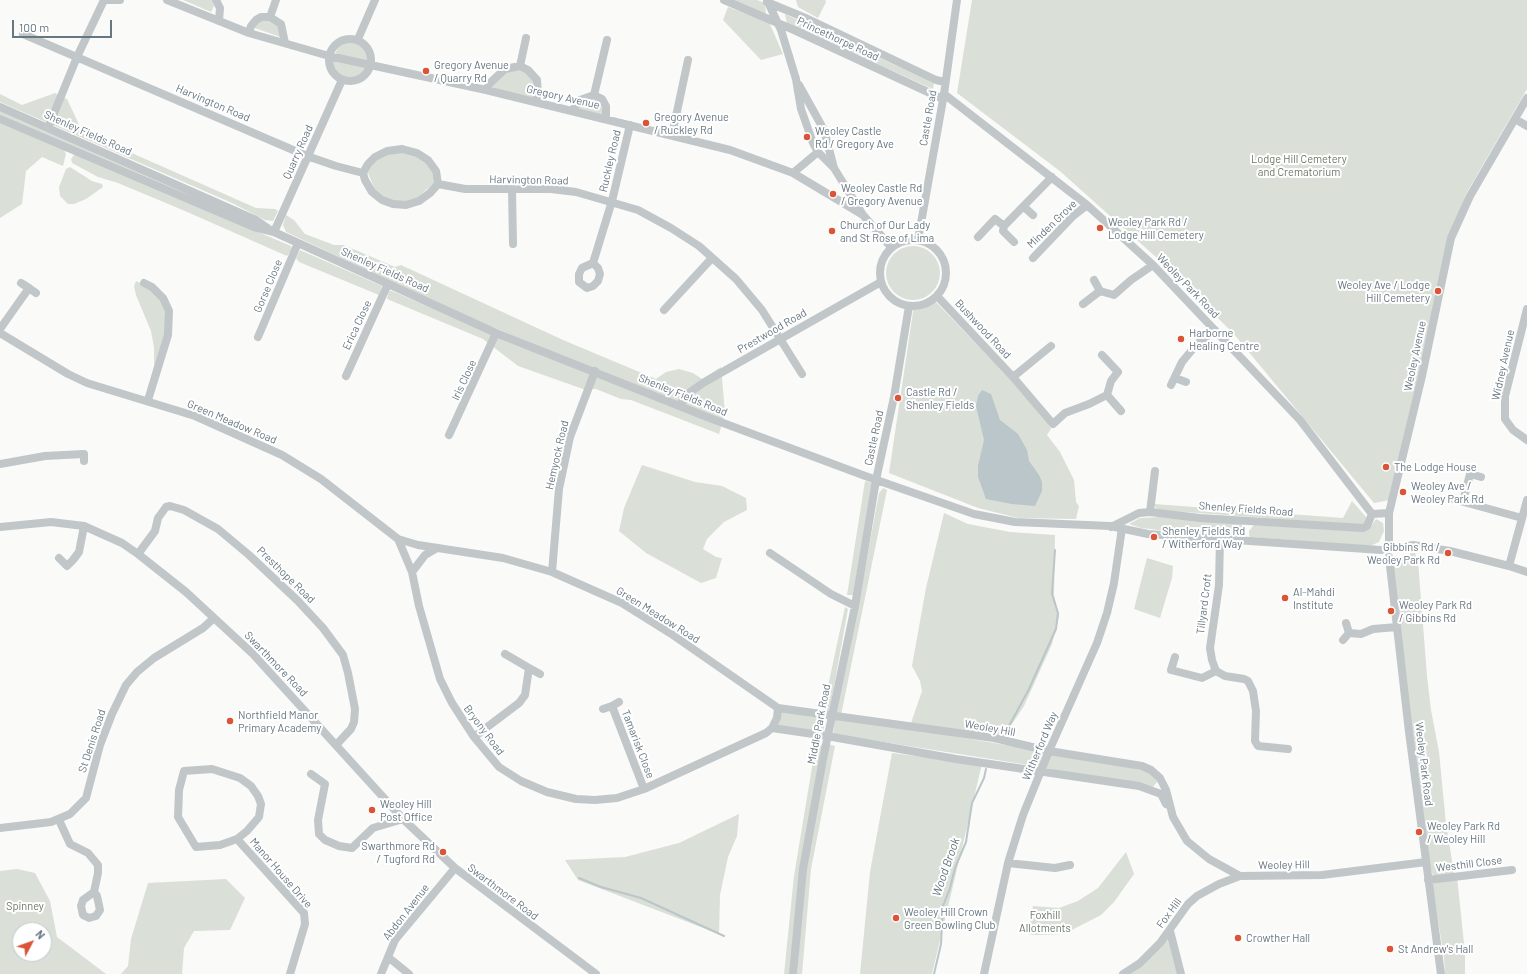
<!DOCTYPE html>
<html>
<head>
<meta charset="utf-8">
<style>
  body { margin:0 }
  #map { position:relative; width:1527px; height:974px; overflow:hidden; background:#fafaf8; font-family:Barlow,sans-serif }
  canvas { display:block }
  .north { position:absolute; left:12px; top:922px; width:40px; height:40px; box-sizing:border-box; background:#fff; border:1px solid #c2c9cd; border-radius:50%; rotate:49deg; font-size:11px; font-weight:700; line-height:16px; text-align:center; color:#667781 }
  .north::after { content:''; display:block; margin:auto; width:14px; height:18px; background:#da5438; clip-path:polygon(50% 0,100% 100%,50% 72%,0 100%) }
  .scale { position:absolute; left:12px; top:20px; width:100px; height:18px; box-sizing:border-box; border:2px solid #667781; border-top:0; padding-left:5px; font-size:12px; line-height:14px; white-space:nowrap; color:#667781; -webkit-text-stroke:3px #fff; paint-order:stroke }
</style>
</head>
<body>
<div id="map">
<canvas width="1527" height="974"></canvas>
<div class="north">N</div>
<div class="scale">100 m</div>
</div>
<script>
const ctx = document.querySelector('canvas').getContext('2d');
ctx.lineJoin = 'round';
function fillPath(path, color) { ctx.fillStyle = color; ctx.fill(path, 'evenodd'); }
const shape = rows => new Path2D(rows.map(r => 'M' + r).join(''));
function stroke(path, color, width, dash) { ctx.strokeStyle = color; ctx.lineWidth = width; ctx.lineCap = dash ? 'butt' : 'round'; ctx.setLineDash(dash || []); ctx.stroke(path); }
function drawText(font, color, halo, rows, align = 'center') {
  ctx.font = font + ' Barlow,sans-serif'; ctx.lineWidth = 4; ctx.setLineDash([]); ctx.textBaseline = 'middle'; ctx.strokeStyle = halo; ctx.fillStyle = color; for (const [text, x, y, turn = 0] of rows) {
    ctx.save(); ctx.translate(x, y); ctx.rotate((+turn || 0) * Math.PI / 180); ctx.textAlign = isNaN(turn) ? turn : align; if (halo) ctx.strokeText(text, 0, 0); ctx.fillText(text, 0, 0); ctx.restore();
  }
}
const green = shape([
  [183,0,213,0,214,6,211,12],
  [732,0,757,0,765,3,766,14],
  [796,0,825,0,826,2,818,18,798,7],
  [972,0,1527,0,1527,89,1466,194,1449,240,1390,500,1374,503,1233,333,1158,259,1061,172,957,93],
  [728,7,769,22,783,54,761,60,723,20],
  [785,14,934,83,933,89,787,24],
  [263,18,276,22,283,38,252,27],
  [354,41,359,43,366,49,369,57,368,63,334,55,340,45,345,42],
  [330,57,368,66,364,73,358,79,345,80,333,71],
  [520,67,536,80,534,102,487,90,497,76],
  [55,93,67,99,82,131,256,208,275,209,278,211,273,221,265,220,232,203,0,102,0,94,22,105],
  [586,97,600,100,604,116,574,110],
  [0,110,252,221,0,115],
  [0,123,64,150,66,154,63,166,42,157,26,171,22,204,0,218],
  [402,152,415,156,425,162,432,172,434,183,417,198,406,202,394,201,384,197,375,190,368,173,371,165,378,159,389,154],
  [75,154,291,246,292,249,287,256,185,211,118,183,98,177,72,163,71,159],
  [70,167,92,181,102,184,103,187,86,199,74,204,68,204,60,196,59,187,66,169],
  [286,215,294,220,305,234,334,245,344,245,395,267,401,265,563,340,656,379,666,372,679,369,693,373,702,379,721,367,725,413,719,434,631,400,621,399,596,389,583,389,518,366,483,339,387,299,389,291,392,291,511,342,548,350,454,311,286,232,283,225],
  '886 273a27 27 0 1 1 54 0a27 27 0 1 1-54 0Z',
  [300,250,382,286,379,295,299,262,296,258],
  [136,281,150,288,161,299,167,312,166,335,146,396,154,366,154,347,151,331,136,295,134,286],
  [934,300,1043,413,1051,429,1047,435,1060,452,1074,480,1076,502,1079,506,1076,519,1018,518,978,508,889,473,914,305],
  [642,465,695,482,722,486,746,498,747,510,724,522,707,539,703,549,716,557,722,558,716,578,701,583,646,553,619,531,624,508],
  [865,481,872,483,853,595,847,595],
  [883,488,887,490,841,715,835,715,859,601,879,493],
  [1352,501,1366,517,1367,522,1363,525,1157,510,1154,504,1343,518],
  [944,513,968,524,1010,532,1055,535,1054,595,1059,616,1052,644,1024,706,1004,736,911,723,922,691,920,681,912,666,926,588],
  [1160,517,1242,524,1245,531,1241,535,1168,531,1141,528,1129,524,1140,518],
  [1376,519,1383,523,1384,531,1379,542,1370,546,1250,537,1249,535,1249,531,1254,525,1365,531,1370,528],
  [1411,553,1415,553,1418,561,1427,676,1431,710,1439,752,1446,824,1454,873,1452,874,1433,876,1428,859,1391,569],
  [1147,558,1173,566,1172,578,1160,618,1134,609],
  [845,607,848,609,829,714,822,714],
  [781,711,825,719,823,733,777,727],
  [835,719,906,728,1047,752,1041,767,833,734],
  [816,743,823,745,791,974,784,974,794,876],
  [828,744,835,746,811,869,802,974,797,974,805,872],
  [1051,752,1100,761,1150,772,1158,781,1153,787,1044,770],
  [892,753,982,764,932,974,860,974,870,872],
  [739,814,737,836,728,857,720,895,719,934,578,880,565,860,625,857,679,843],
  [1126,852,1134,874,1114,902,1101,915,1064,934,1035,935,1028,934,1033,906,1059,908,1078,901,1098,888],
  [17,869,35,873,50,901,57,937,106,974,0,974,0,871],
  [20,930,44,930,44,954,20,954],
  [1457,877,1465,953,1465,974,1445,974,1444,958,1432,882],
  [226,879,245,898,230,930,194,931,184,948,182,974,121,974,128,966,131,939,148,883],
  [1169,937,1179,974,1130,974]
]);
const water = shape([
  [982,390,991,394,1000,420,1018,434,1027,450,1029,461,1039,475,1042,482,1042,491,1035,506,1012,504,986,499,978,477,978,466,984,440,976,406,978,396]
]);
const stream = shape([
  [1003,737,1029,689,1056,629,1058,613,1052,594,1055,550],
  [579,878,601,887,641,898,724,936],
  [934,974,941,944,943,906,950,888,955,868,966,842,972,803,984,778,986,769]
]);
const minor = shape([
  [108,0,120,0],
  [167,0,249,33,329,56,486,90,730,150,793,173,863,215],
  [216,0,220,8,219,21],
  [724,0,794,30,943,99],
  [767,0,781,30,796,79,801,109,813,143,818,152,834,168,863,215,891,247],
  [767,2,808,19,936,80,945,82],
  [270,17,276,0],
  [249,33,251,26,256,20,261,17,270,17,281,24,285,43],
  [23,34,307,156,336,166,363,173],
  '329 60a21 21 0 1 1 42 0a21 21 0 1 1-42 0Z',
  [358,39,375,0],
  [520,66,526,38],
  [799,85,824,130,834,168],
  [486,90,490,83,505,69,520,66,528,70,537,80,538,94,535,102],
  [944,94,1087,205,1153,265,1300,420,1372,514,1389,513],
  [594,95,607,40],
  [0,107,256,220,269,229],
  [572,111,580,100,594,95,602,99,606,106,606,119],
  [0,119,254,227,274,232,496,333,707,417,868,477,974,514,1015,522,1110,526,1148,534,1381,550],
  [1515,119,1527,126],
  [48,128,77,57,104,0],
  [672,135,688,60],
  [402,149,417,153,428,160,436,171,438,184,430,193,419,201,406,205,393,204,382,200,372,192,365,180,363,173,368,164,375,157,387,151,402,149],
  [793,173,818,152],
  [438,184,465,189,551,189,576,192,638,210,671,228,699,246,736,279,762,310,802,374],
  [512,190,513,244],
  [1024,207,1033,215],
  [1004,226,1003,231,1014,242],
  [274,232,342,80],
  [978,237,995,219,1004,226,1052,177],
  '880 273a33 33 0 1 1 66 0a33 33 0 1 1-66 0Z',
  [918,240,944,94,957,0],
  [1033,258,1073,216,1087,205],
  [593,263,612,201,630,125],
  [593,263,598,268,600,274,598,281,593,286,587,288,579,282,579,274,582,268,593,263],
  [1094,280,1100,291],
  [144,283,152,287,163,298,169,311,168,335,148,400],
  [29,288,36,293],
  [937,296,1013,377,1053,424,1065,413,1089,404,1107,395,1111,381,1118,372,1102,355],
  [1083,304,1100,291,1114,295,1131,280,1153,265],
  [1527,309,1505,396,1505,419,1513,430,1527,440],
  [664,310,712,258],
  [0,329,29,288,21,283],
  [0,333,68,374,87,383,195,416,282,455,321,479,398,539,418,545,503,558,552,572,622,603,670,633,778,708,994,738,1049,751,1142,766,1151,770,1160,778,1166,790,1173,817,1187,841,1209,859,1240,876,1322,875,1426,862],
  [258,337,298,243],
  [346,376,388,284],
  [1013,377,1051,346],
  [1175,378,1186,382],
  [1171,385,1182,362,1197,344,1215,330],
  [1107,395,1121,411],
  [679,406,689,393,703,383,881,282],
  [449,435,496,333],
  [0,464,45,456,84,454,84,461],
  [1453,499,1522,518],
  [1463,501,1470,474,1481,477],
  [1150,512,1155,471],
  [0,527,51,522,84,526,122,543,138,554,186,592,253,654,403,819,455,868,596,974],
  [1111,527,1139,513,1150,512,1200,518,1363,528,1367,526,1372,514],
  [1220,538,1219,585,1210,648,1212,660,1216,671,1225,676,1244,679,1248,681,1253,691,1256,711,1255,741,1258,746,1288,749],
  [398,539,412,572],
  [1389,541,1389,513,1422,376,1451,238,1470,196,1527,98],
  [437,548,425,555,412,572,419,606,440,679,452,703,474,737,499,767,521,781,547,792,576,799,595,800,617,798,644,789,766,733,772,728,777,718,778,708],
  [1396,549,1413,545,1450,551,1509,566,1527,572],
  [770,553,831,594,855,606],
  [138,554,155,531,158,518,166,507,170,506,184,510,218,529,249,555,297,600,323,628,343,655,348,673,355,709,354,722,351,729,337,744],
  [1389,557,1409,732,1441,974],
  [59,558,67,566,73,560,79,552,84,526],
  [1509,566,1527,500],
  [552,572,559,489,570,437,595,371],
  [1349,633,1361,634,1373,629,1397,627],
  [1343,640,1349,633,1346,623],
  [1175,657,1171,670,1202,678,1216,671],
  [529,668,540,674],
  [612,706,619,702],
  [603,709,612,706,644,789],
  [772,728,827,736,956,759,1139,786,1161,794,1166,804],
  [474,737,519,703,525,695,529,668,505,654],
  [311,774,325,784,318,820,319,834,325,840,339,846,352,848,373,828,403,819],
  [59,820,70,844,88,853,98,865,98,873,94,892,83,900,81,906,83,915,89,918,96,916,100,910,97,896,94,892],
  [0,828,51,822,70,814,86,798,100,745,112,714,126,685,137,672,154,658,203,628,214,618],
  [237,839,220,845,196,847,178,817,179,790,184,771,212,769,240,778,251,786,258,796,261,804,259,817,247,831,237,839,304,913,305,924,290,974],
  [1008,863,1055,868,1070,865],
  [1428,880,1512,870],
  [1170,931,1181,974],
  [388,957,409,974],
  [381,974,395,940,455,868],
  [793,974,803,869,823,759,855,606,876,480,894,397,909,306],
  [984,974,1008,863,1023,815,1049,751,1097,643,1107,613,1114,583,1122,528],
  [1123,974,1140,963,1160,943,1188,904,1197,896,1219,884,1240,876]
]);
const markers = [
  [426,71,4,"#da5438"],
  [646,123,4,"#da5438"],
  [807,137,4,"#da5438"],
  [833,194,4,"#da5438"],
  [1100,228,4,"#da5438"],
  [832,231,4,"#da5438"],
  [1438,291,4,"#da5438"],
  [1181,339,4,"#da5438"],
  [898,398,4,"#da5438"],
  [1386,467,4,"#da5438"],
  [1403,492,4,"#da5438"],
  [1154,537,4,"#da5438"],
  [1448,553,4,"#da5438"],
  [1285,598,4,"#da5438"],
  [1391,611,4,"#da5438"],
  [230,721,4,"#da5438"],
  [372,810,4,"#da5438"],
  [1419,832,4,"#da5438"],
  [443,852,4,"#da5438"],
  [896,918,4,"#da5438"],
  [1238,938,4,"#da5438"],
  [1390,949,4,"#da5438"]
];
const streetNames = [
  ["Princethorpe Road",838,39,25],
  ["Gregory Avenue",563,97,13],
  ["Harvington Road",213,103,23],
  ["Castle Road",928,118,-80],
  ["Shenley Fields Road",88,133,24],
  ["Quarry Road",298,152,-66],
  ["Ruckley Road",610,161,-77],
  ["Harvington Road",529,180,1],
  ["Minden Grove",1052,224,-44],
  ["Shenley Fields Road",385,270,24],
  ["Gorse Close",268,286,-67],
  ["Weoley Park Road",1188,286,46],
  ["Erica Close",357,325,-65],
  ["Bushwood Road",983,329,47],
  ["Prestwood Road",772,331,-30],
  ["Weoley Avenue",1415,356,-78],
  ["Widney Avenue",1503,365,-78],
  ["Iris Close",464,380,-65],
  ["Shenley Fields Road",683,395,22],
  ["Green Meadow Road",232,422,23],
  ["Castle Road",874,438,-78],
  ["Hemyock Road",557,455,-77],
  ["Shenley Fields Road",1246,509,4],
  ["Presthope Road",286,575,44],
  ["Tillyard Croft",1204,604,-83],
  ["Green Meadow Road",658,615,32],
  ["Swarthmore Road",276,664,46],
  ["Middle Park Road",819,724,-79],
  ["Weoley Hill",990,728,10],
  ["Bryony Road",484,730,53],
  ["St Denis Road",92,741,-72],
  ["Tamarisk Close",638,744,69],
  ["Witherford Way",1040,746,-67],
  ["Weoley Park Road",1424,764,83],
  ["Westhill Close",1469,864,-7],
  ["Weoley Hill",1284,865,-1],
  ["Manor House Drive",281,873,49],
  ["Swarthmore Road",503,892,37],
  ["Abdon Avenue",406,912,-52],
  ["Fox Hill",1169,913,-54]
];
const poiNames = [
  ["Gregory Avenue",434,65],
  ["/ Quarry Rd",434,78],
  ["Gregory Avenue",654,117],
  ["/ Ruckley Rd",654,130],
  ["Weoley Castle",815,131],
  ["Rd / Gregory Ave",815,144],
  ["Weoley Castle Rd",841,188],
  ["/ Gregory Avenue",841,201],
  ["Weoley Park Rd /",1108,222],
  ["Lodge Hill Cemetery",1108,235],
  ["Church of Our Lady",840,225],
  ["and St Rose of Lima",840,238],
  ["Weoley Ave / Lodge",1430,285,"right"],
  ["Hill Cemetery",1430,298,"right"],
  ["Harborne",1189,333],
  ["Healing Centre",1189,346],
  ["Castle Rd /",906,392],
  ["Shenley Fields",906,405],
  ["The Lodge House",1394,467],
  ["Weoley Ave /",1411,486],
  ["Weoley Park Rd",1411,499],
  ["Shenley Fields Rd",1162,531],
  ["/ Witherford Way",1162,544],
  ["Gibbins Rd /",1440,547,"right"],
  ["Weoley Park Rd",1440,560,"right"],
  ["Al-Mahdi",1293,592],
  ["Institute",1293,605],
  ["Weoley Park Rd",1399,605],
  ["/ Gibbins Rd",1399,618],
  ["Northfield Manor",238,715],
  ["Primary Academy",238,728],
  ["Weoley Hill",380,804],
  ["Post Office",380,817],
  ["Weoley Park Rd",1427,826],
  ["/ Weoley Hill",1427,839],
  ["Swarthmore Rd",435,846,"right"],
  ["/ Tugford Rd",435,859,"right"],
  ["Weoley Hill Crown",904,912],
  ["Green Bowling Club",904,925],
  ["Crowther Hall",1246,938],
  ["St Andrew's Hall",1398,949]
];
const parkNames = [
  ["Lodge Hill Cemetery",1299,159],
  ["and Crematorium",1299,172],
  ["Spinney",25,906],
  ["Foxhill",1045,915],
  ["Allotments",1045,928]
];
const waterNames = [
  ["Wood Brook",946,867,-71]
];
fillPath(green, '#dadfd7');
fillPath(water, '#bac6c9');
stroke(stream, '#bac6c9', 2);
stroke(minor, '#c1c6c9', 8);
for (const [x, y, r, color] of markers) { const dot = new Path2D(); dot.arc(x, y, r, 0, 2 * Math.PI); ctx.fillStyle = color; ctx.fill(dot); stroke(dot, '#fff', 1.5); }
drawText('11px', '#667781', '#fff', streetNames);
drawText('11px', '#667781', '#fff', poiNames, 'left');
drawText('11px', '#6a7a65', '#fff', parkNames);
drawText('italic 12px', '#61767b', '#fff', waterNames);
</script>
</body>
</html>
